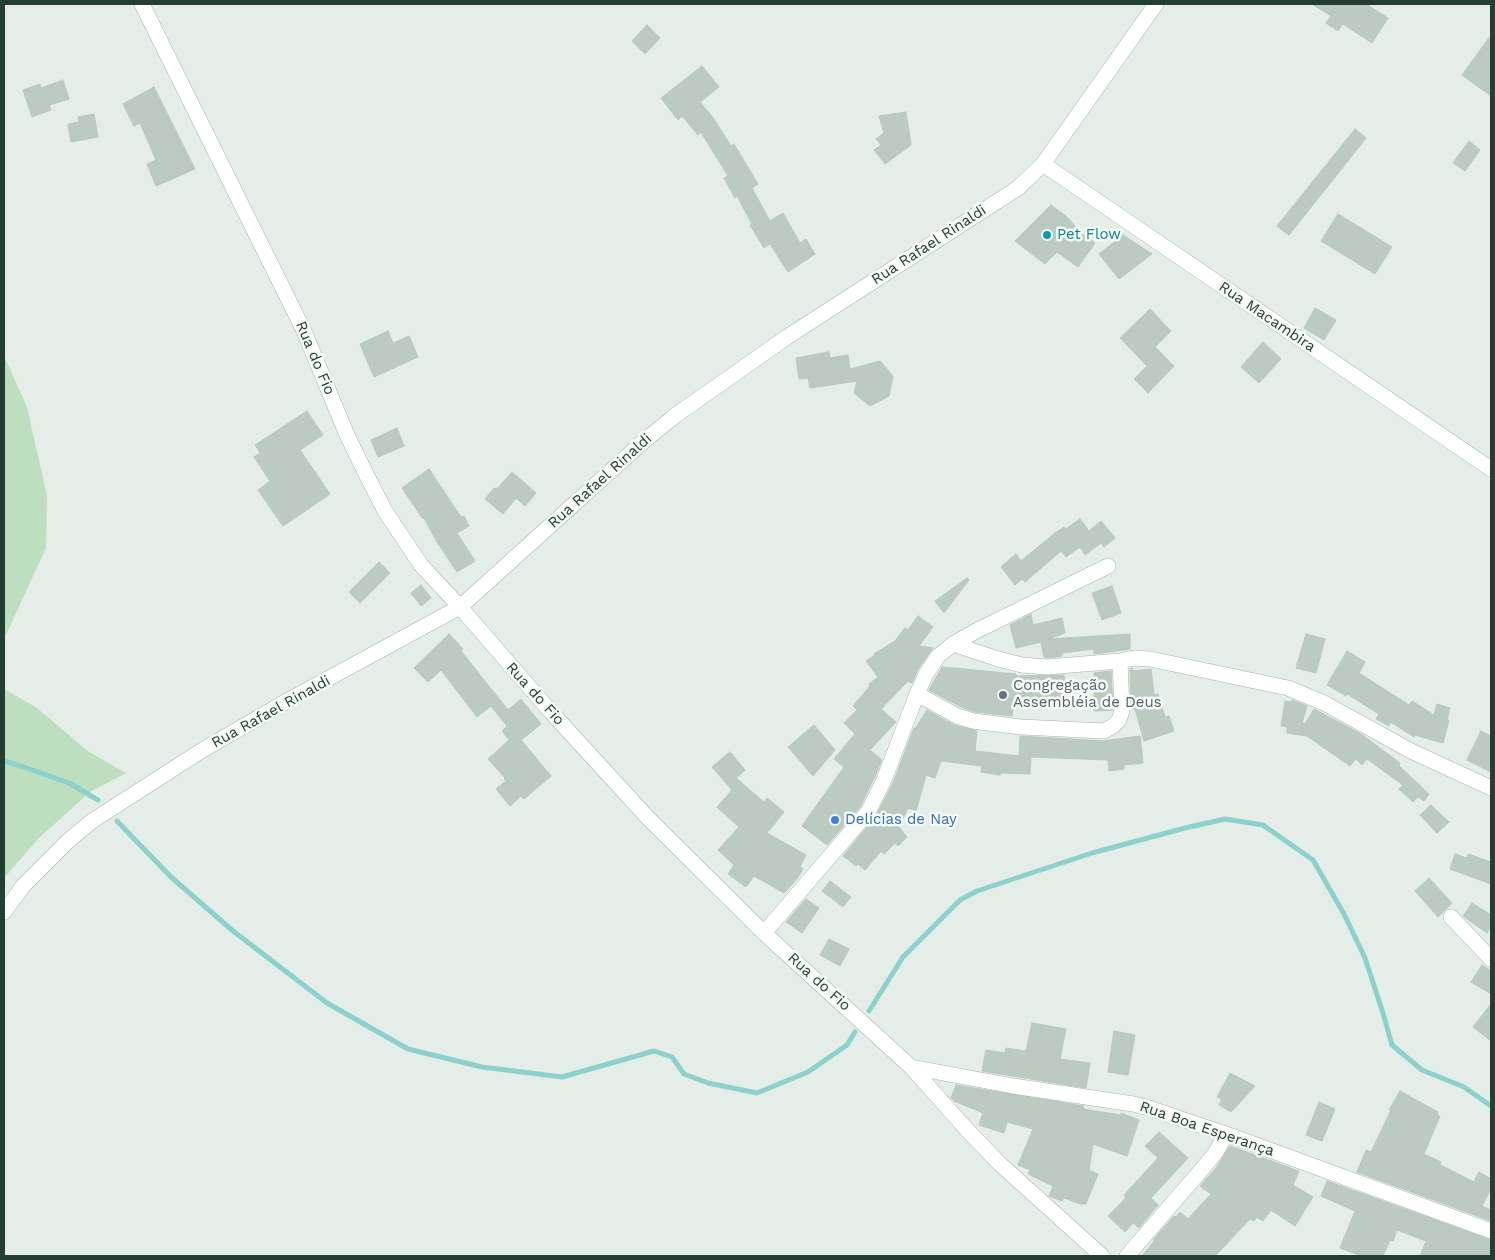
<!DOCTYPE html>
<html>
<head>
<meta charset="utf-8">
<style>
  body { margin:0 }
  #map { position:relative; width:1495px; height:1260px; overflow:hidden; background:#e4ede7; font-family:"Work Sans",sans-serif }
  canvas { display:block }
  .frame { position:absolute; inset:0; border:5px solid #233f31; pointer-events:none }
</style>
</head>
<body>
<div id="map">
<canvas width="1495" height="1260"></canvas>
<div class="frame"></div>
</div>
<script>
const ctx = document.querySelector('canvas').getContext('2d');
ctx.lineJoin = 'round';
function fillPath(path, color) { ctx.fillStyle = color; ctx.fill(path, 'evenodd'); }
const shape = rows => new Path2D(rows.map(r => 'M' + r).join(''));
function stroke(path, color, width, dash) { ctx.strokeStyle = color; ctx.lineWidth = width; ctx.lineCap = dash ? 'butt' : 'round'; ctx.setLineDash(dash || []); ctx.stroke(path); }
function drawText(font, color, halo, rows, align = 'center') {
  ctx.font = font + ' "Work Sans",sans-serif'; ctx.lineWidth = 5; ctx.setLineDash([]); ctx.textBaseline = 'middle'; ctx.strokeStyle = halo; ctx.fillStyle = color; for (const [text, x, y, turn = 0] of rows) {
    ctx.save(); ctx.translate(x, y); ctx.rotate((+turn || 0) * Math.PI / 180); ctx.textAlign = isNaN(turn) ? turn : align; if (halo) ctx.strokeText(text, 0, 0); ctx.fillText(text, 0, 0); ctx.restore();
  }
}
const green = shape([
  [4,356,27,407,47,496,46,548,4,639],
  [4,689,37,708,89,752,126,773,90,792,39,838,4,878]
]);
const stream = shape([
  [4,761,24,767,69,783,98,800],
  [117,821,171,877,233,931,327,1003,408,1049,482,1067,562,1077,654,1051,672,1057,684,1074,708,1083,757,1093,808,1072,847,1045,855,1032],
  [869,1011,903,957,960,900,977,891,1092,853,1185,828,1225,819,1263,825,1313,860,1344,914,1365,958,1382,1010,1392,1045,1422,1070,1464,1087,1491,1106]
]);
const building = shape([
  [1312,4,1366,4,1388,18,1372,43,1343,24,1338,31,1326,23,1331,16,1312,4],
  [647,25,660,38,645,54,632,41,647,25],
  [1491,35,1491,96,1462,75,1491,35],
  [702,66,719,87,700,102,714,119,731,146,734,144,758,184,752,188,770,221,783,213,800,243,806,239,815,254,788,272,770,244,764,248,750,225,752,224,737,196,735,198,724,178,728,176,701,132,698,135,682,116,678,120,661,98,702,66],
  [63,80,69,99,49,105,51,110,32,117,23,90,40,84,41,88,63,80],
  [154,87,195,169,156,186,147,164,156,160,140,123,134,126,123,104,154,87],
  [906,112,911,145,885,164,874,150,881,145,876,139,884,133,879,116,906,112],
  [94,114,98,137,71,142,68,124,79,122,78,117,94,114],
  [1355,129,1366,138,1289,235,1277,226,1355,129],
  [1469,141,1480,150,1465,171,1453,163,1469,141],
  [1051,205,1066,216,1082,234,1095,243,1078,267,1057,252,1045,264,1015,241,1051,205],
  [1338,214,1392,247,1375,274,1321,241,1338,214],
  [1123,235,1152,254,1119,279,1099,254,1123,235],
  [1315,308,1336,320,1324,340,1304,328,1315,308],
  [1150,309,1171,331,1155,347,1174,366,1148,393,1134,379,1147,366,1120,338,1150,309],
  [388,331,393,343,409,336,418,357,374,377,360,344,388,331],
  [1263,342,1281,359,1259,383,1241,367,1263,342],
  [829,352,830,358,848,355,850,369,880,361,893,376,889,396,870,406,854,393,857,381,810,388,808,378,799,379,796,358,829,352],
  [307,411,323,435,300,450,330,494,283,526,258,490,270,481,254,457,260,453,255,445,307,411],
  [397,428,404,446,378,457,371,440,397,428],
  [429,469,461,517,464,516,469,526,457,533,475,561,457,572,437,542,424,518,423,519,402,488,429,469],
  [512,472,536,493,525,506,516,498,503,514,485,499,494,488,497,489,512,472],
  [1080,519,1089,531,1101,521,1115,538,1104,547,1101,543,1085,555,1080,547,1066,557,1061,551,1025,582,1022,579,1015,585,1001,567,1016,554,1021,561,1055,533,1064,527,1066,529,1080,519],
  [379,562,390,573,360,603,349,592,379,562],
  [967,578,969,580,944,613,935,601,967,578],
  [421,585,431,598,421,606,411,593,421,585],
  [1112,586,1121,613,1102,620,1092,593,1112,586],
  [1031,614,1033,625,1062,618,1065,633,1048,639,1130,634,1130,649,1094,654,1094,649,1062,653,1062,656,1047,658,1044,657,1041,642,1016,648,1010,625,1031,614],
  [918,616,933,627,919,646,933,648,918,669,912,683,908,681,881,709,896,722,870,750,882,760,875,776,860,807,827,845,802,826,844,767,834,759,855,734,844,723,857,710,853,706,870,686,869,684,878,677,866,661,875,655,874,654,895,641,905,628,908,630,918,616],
  [449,634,463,649,461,651,508,710,521,699,541,724,521,740,551,776,524,799,521,796,510,806,496,789,506,781,504,779,505,778,488,759,509,740,502,731,507,726,491,706,477,717,441,670,428,682,414,668,449,634],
  [1306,634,1325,639,1316,673,1296,668,1306,634],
  [1347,651,1365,662,1359,673,1409,705,1412,701,1434,715,1437,704,1450,708,1447,720,1449,720,1443,743,1415,735,1414,737,1391,722,1389,726,1376,719,1379,714,1347,694,1346,696,1327,685,1347,651],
  [942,667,1016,674,1016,676,1064,675,1065,697,1014,698,1012,716,975,712,961,707,929,690,942,667],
  [1132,668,1132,671,1151,669,1154,695,1158,694,1165,717,1169,716,1174,731,1144,741,1135,709,1131,709,1130,669,1132,668],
  [1111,671,1113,710,1094,711,1094,673,1111,671],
  [1292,700,1307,706,1302,723,1305,724,1314,709,1361,734,1400,763,1399,766,1429,794,1424,801,1418,797,1413,802,1399,789,1403,785,1367,759,1362,765,1356,759,1350,766,1307,736,1287,733,1287,727,1281,726,1285,701,1291,702,1292,700],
  [927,710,954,725,977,731,975,751,1019,756,1020,736,1103,741,1140,736,1143,763,1124,765,1124,769,1109,771,1108,760,1031,757,1030,774,1001,773,1000,775,981,772,982,766,941,761,935,778,926,775,916,811,908,808,899,827,907,837,898,846,895,843,884,854,881,851,865,870,858,864,856,866,843,856,876,816,893,783,914,728,915,729,927,710],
  [814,725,835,750,813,776,788,747,814,725],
  [1481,731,1491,736,1491,772,1467,760,1481,731],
  [730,752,745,770,736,778,764,802,767,798,784,812,767,833,806,855,800,867,803,869,797,879,784,893,754,876,746,887,728,874,734,865,718,850,739,827,717,807,732,790,712,767,730,752],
  [1431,805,1449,822,1437,833,1420,815,1431,805],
  [1455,854,1467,858,1468,854,1491,862,1491,884,1450,869,1455,854],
  [1429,878,1452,903,1438,917,1415,891,1429,878],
  [830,881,851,897,843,907,822,891,830,881],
  [806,899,819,908,802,933,786,922,806,899],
  [1472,903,1491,915,1491,926,1487,933,1463,916,1472,903],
  [829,939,849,949,840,966,820,955,829,939],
  [1482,965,1491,971,1491,994,1471,982,1482,965],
  [1491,1004,1491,1041,1473,1027,1491,1004],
  [1032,1023,1066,1029,1060,1059,1090,1063,1086,1088,982,1071,986,1050,1005,1053,1006,1048,1026,1051,1032,1023],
  [1114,1031,1135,1035,1128,1075,1108,1072,1114,1031],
  [1230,1073,1255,1086,1231,1112,1219,1105,1222,1099,1217,1097,1230,1073],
  [956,1085,1084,1106,1083,1109,1121,1115,1121,1113,1139,1120,1127,1156,1093,1144,1089,1170,1098,1174,1086,1204,1081,1204,1064,1198,1062,1201,1049,1196,1053,1186,1028,1174,1030,1170,1018,1165,1033,1129,1007,1122,1004,1133,979,1125,983,1113,954,1101,951,1098,956,1085],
  [1400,1091,1438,1112,1437,1114,1440,1116,1424,1154,1441,1162,1440,1165,1474,1182,1479,1172,1491,1179,1491,1189,1482,1206,1491,1210,1491,1221,1357,1172,1366,1150,1371,1152,1391,1110,1389,1110,1400,1091],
  [1319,1102,1335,1109,1322,1141,1306,1135,1319,1102],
  [1159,1132,1188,1158,1151,1198,1158,1205,1139,1228,1133,1223,1125,1232,1108,1216,1125,1199,1125,1194,1158,1158,1145,1146,1159,1132],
  [1230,1146,1299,1171,1293,1185,1313,1197,1295,1226,1271,1210,1263,1221,1257,1217,1254,1221,1250,1219,1215,1256,1142,1256,1154,1241,1153,1240,1174,1216,1176,1217,1180,1212,1188,1219,1211,1194,1200,1186,1216,1168,1230,1146],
  [1327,1181,1491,1240,1491,1256,1420,1256,1426,1241,1397,1230,1393,1241,1390,1240,1383,1256,1362,1256,1340,1248,1355,1211,1321,1196,1327,1181]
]);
const minor = shape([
  [142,4,304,331,347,435,366,474,385,511,421,565,460,607,551,712,648,818,764,933,911,1067,970,1133,1000,1164,1102,1256],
  [1043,164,1491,469],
  [953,644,998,659,1022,665,1047,667,1120,661,1134,658,1150,659,1288,688,1324,703,1411,751,1491,788],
  [917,694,957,716,973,721,1021,727,1104,731,1113,726,1119,720,1122,711,1120,661],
  [4,912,23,886,68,841,92,821,201,751,287,701,460,607,644,441,676,415,787,337,1018,188,1043,164,1156,4],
  [1451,917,1491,959],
  [764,933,868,812,884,780,917,694,926,674,938,656,953,644,976,631,1108,566],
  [911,1067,1013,1086,1133,1104,1149,1108,1226,1134,1491,1231],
  [1127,1256,1203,1168,1216,1152,1226,1134]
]);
const markers = [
  [1047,235,5,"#0f9aa8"],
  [1003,695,5,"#6b7280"],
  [835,820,5,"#3f7fe0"]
];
const cultureNames = [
  ["Pet Flow",1057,235]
];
const streetNames = [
  ["Rua Rafael Rinaldi",929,245,-33],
  ["Rua Macambira",1267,317,34],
  ["Rua do Fio",315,358,67],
  ["Rua Rafael Rinaldi",600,481,-42],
  ["Rua do Fio",535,694,48],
  ["Rua Rafael Rinaldi",271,712,-29],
  ["Rua do Fio",819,982,42],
  ["Rua Boa Esperança",1207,1129,19]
];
const worshipNames = [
  ["Congregação",1013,686],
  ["Assembléia de Deus",1013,703]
];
const shopNames = [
  ["Delícias de Nay",845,820]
];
fillPath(green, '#bddebf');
stroke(stream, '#8dd1cd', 5);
fillPath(building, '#bccbc2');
stroke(building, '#b6c7bc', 1);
stroke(minor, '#a6b5ad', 16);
stroke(minor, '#fff', 15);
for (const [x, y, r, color] of markers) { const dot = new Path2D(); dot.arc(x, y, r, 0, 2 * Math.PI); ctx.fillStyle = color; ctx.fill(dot); stroke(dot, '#f4faf6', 2); }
drawText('15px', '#0d838f', '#f4faf6', cultureNames, 'left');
drawText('15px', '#233f31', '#f4faf6', streetNames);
drawText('15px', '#5b616d', '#f4faf6', worshipNames, 'left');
drawText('15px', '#366cbe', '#f4faf6', shopNames, 'left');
</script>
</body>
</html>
